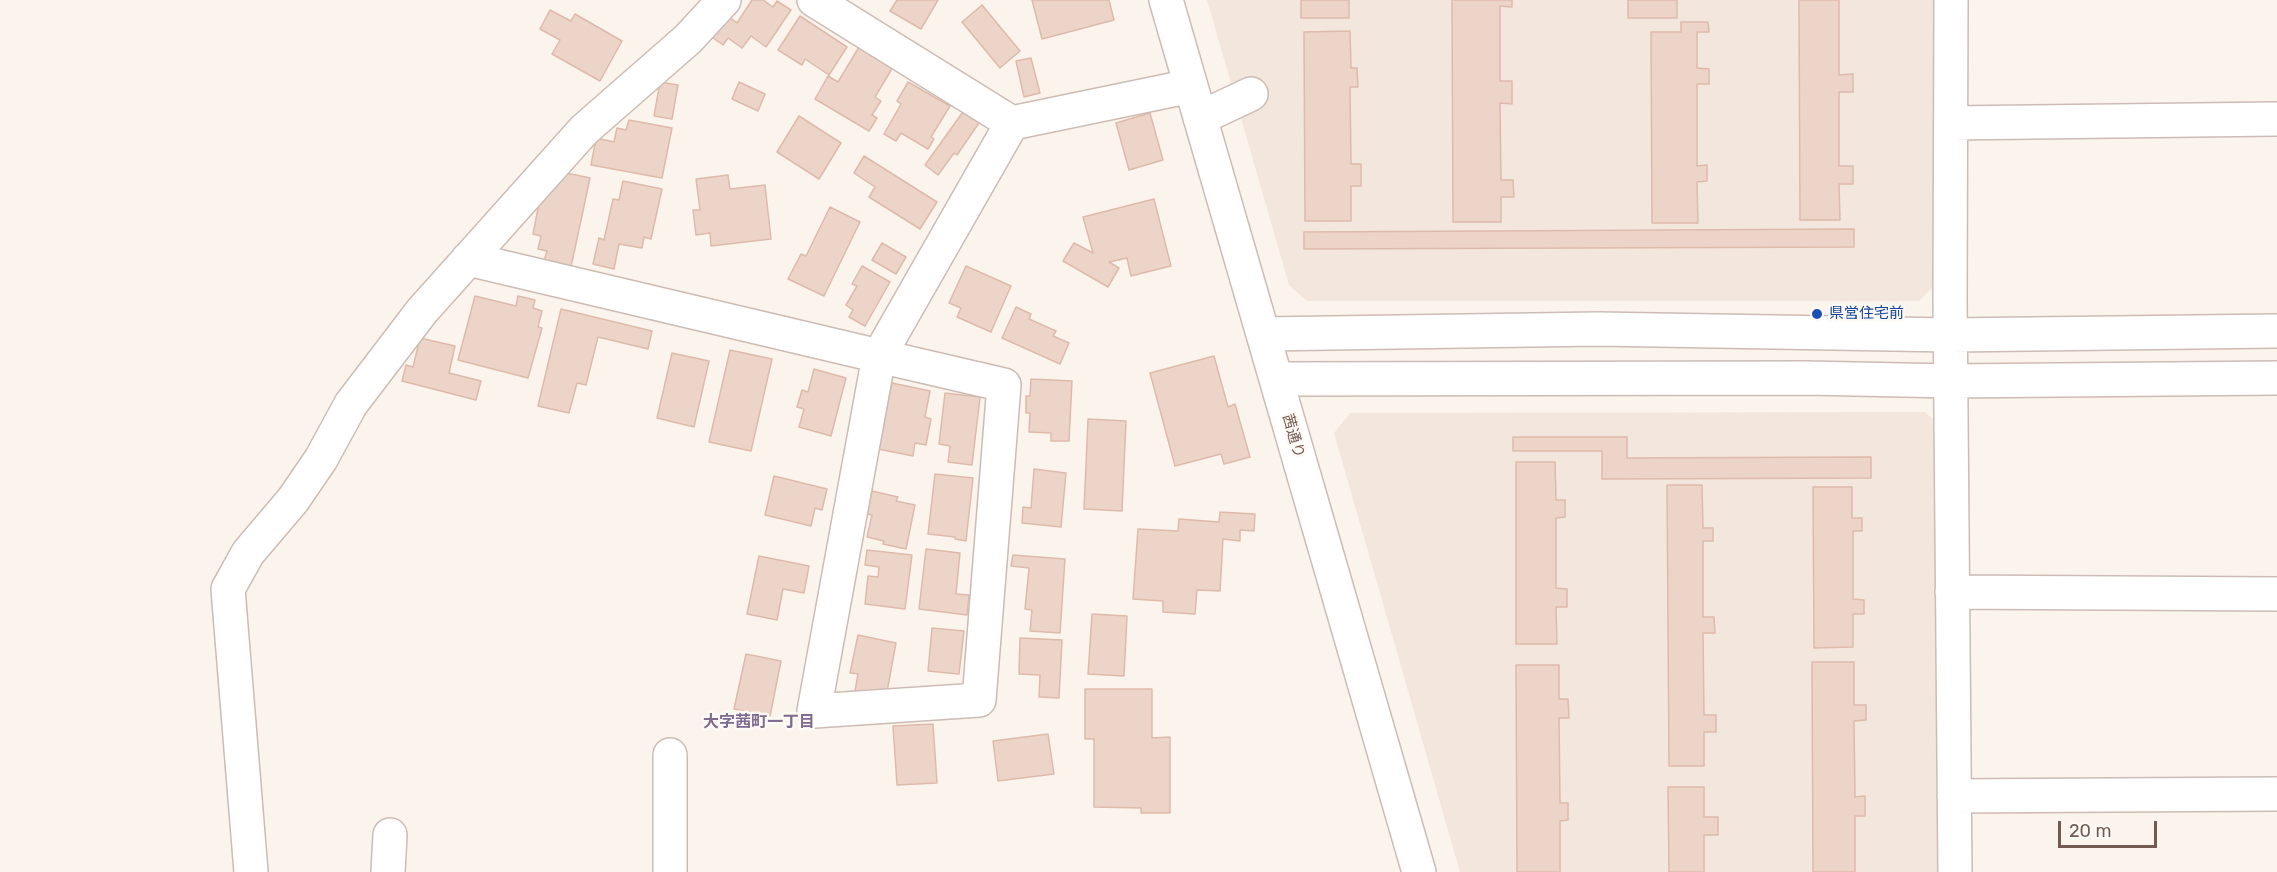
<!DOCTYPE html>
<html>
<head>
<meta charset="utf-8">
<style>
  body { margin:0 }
  #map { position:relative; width:2277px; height:872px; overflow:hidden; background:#fbf4ed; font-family:Rubik,sans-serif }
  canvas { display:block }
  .scale { position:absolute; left:2058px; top:821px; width:99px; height:27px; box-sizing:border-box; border:3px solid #745b52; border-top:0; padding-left:8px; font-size:18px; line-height:21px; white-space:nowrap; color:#745b52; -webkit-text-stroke:4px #fdf9f4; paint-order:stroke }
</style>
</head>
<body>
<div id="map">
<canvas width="2277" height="872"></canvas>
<div class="scale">20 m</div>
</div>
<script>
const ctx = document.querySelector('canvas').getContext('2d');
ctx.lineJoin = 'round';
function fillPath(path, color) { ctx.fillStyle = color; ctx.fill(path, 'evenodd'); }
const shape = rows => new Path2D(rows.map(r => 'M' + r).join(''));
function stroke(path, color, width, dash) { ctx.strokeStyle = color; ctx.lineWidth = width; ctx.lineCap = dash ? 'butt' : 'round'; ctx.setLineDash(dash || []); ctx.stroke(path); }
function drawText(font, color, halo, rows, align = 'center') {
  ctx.font = font + ' Rubik,"Noto Sans JP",sans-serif'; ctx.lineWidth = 5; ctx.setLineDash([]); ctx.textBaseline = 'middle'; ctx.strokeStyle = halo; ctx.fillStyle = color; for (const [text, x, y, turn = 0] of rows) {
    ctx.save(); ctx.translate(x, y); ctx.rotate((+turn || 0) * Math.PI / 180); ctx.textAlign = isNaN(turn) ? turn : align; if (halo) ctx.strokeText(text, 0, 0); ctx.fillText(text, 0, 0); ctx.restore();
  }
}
const residential = shape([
  [1207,0,1937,0,1936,284,1919,301,1307,301,1289,285],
  [1925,412,1937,423,1944,872,1460,872,1334,433,1350,413]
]);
const building = shape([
  [752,0,763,0,773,7,777,1,791,10,766,47,751,36,742,48,728,38,723,45,709,35,724,13,737,23,752,0],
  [897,0,938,0,921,29,890,11,897,0],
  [1032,0,1109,0,1114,20,1042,39,1032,0],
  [1301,0,1349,0,1349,18,1301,18,1301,0],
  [1452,0,1512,0,1512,7,1500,6,1500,81,1512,81,1512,104,1500,103,1501,180,1513,180,1514,197,1501,197,1501,222,1453,222,1452,0],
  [1628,0,1677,0,1677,18,1628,18,1628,0],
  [1799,0,1839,0,1839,75,1853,74,1853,92,1839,92,1839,166,1853,166,1853,184,1839,184,1840,220,1800,220,1799,0],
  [982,5,1020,51,1000,68,962,22,982,5],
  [550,10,571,21,575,14,622,41,600,81,552,54,560,40,540,29,550,10],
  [800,16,847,47,829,75,805,59,802,65,778,50,800,16],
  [1681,22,1708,22,1709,32,1697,32,1697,68,1709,69,1709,84,1697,84,1697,166,1707,165,1707,181,1697,182,1698,223,1652,223,1651,32,1681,32,1681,22],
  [1350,31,1351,68,1357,68,1358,87,1350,87,1351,164,1361,164,1361,186,1351,186,1351,221,1305,221,1304,32,1350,31],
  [859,47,893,67,875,97,881,101,872,115,877,118,869,131,815,99,828,76,838,82,859,47],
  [1031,58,1040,93,1024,97,1016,61,1031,58],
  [660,82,678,85,672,119,654,116,660,82],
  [739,82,765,94,758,111,732,99,739,82],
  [908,82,950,106,931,137,934,139,928,149,901,133,896,141,884,134,901,104,897,101,908,82],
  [965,109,981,120,957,155,954,153,938,175,925,165,965,109],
  [1150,113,1163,160,1129,170,1116,123,1150,113],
  [799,116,841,143,819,179,777,152,799,116],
  [629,120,672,128,662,178,591,165,596,138,614,142,617,128,626,130,629,120],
  [864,156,937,202,920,229,869,197,875,187,854,173,864,156],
  [557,171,590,178,571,267,544,261,547,251,538,249,541,236,533,234,542,188,557,171],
  [728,175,730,189,765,185,771,239,711,246,710,233,696,235,693,210,700,210,696,179,728,175],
  [623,181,662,189,651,239,644,237,642,248,619,244,614,269,593,264,599,238,604,240,613,199,619,200,623,181],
  [1154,199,1171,266,1131,276,1127,258,1109,262,1119,268,1108,287,1063,261,1074,243,1093,253,1083,217,1154,199],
  [830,207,860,222,824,296,788,279,801,254,806,256,830,207],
  [1854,229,1854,247,1304,249,1304,232,1854,229],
  [882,243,906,257,896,274,872,260,882,243],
  [862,266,890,282,865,326,849,317,853,310,846,305,857,286,852,284,862,266],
  [966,266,1011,286,991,332,957,317,961,308,949,303,966,266],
  [475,296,516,306,518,296,535,300,533,308,542,311,538,327,542,328,528,378,458,360,475,296],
  [1016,307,1031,314,1029,319,1056,331,1053,336,1069,343,1060,364,1002,338,1016,307],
  [561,309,652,331,648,349,598,337,586,385,577,383,569,413,538,406,561,309],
  [420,338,455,346,449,373,481,381,476,400,402,381,406,365,413,367,420,338],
  [730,350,772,359,751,451,709,442,730,350],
  [672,353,709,361,694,427,657,418,672,353],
  [1214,356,1228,407,1235,404,1250,457,1224,464,1221,454,1175,466,1150,373,1214,356],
  [814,369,846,378,831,436,799,427,804,409,797,407,802,390,808,392,814,369],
  [1031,379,1072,381,1069,441,1051,441,1051,433,1029,432,1030,413,1026,413,1026,396,1030,396,1031,379],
  [892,383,930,391,925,417,931,419,926,445,915,443,913,456,878,449,892,383],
  [945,393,980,397,972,465,948,462,950,446,939,444,945,393],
  [1088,419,1126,421,1122,511,1084,509,1088,419],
  [1513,437,1627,437,1627,458,1871,457,1871,478,1602,479,1602,451,1513,451,1513,437],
  [1516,462,1555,462,1556,500,1565,500,1565,517,1556,518,1556,588,1567,589,1567,607,1556,607,1557,644,1516,644,1516,462],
  [1034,469,1066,473,1061,527,1022,523,1023,507,1031,508,1034,469],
  [935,474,973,478,966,541,955,539,955,537,928,534,935,474],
  [774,476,827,489,822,510,815,508,811,526,765,515,774,476],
  [1667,485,1702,485,1703,528,1713,528,1713,541,1703,541,1703,617,1714,617,1715,633,1703,633,1704,715,1716,715,1716,732,1704,732,1704,766,1669,766,1667,485],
  [1813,487,1852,487,1852,518,1862,518,1862,531,1853,531,1853,599,1864,600,1864,614,1853,614,1853,647,1814,648,1813,487],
  [872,491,898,497,896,501,915,505,906,549,883,544,884,541,867,537,872,515,867,514,872,491],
  [1220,512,1255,514,1254,531,1240,530,1240,541,1223,539,1220,591,1197,590,1195,614,1163,612,1163,601,1133,599,1138,529,1178,531,1179,519,1219,522,1220,512],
  [926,549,960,553,956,594,969,595,967,615,919,609,926,549],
  [867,550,912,555,905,609,865,604,868,576,878,577,879,567,865,565,867,550],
  [1013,555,1065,559,1060,633,1030,631,1032,610,1025,609,1029,568,1011,566,1013,555],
  [759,556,809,566,804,593,783,589,777,620,747,614,759,556],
  [1092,614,1127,616,1124,676,1088,674,1092,614],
  [932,628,964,631,959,674,928,671,932,628],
  [858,635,896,643,886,697,855,691,858,674,850,673,858,635],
  [1020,638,1062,640,1059,698,1039,697,1040,675,1019,674,1020,638],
  [746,654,781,661,770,716,734,709,746,654],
  [1812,662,1854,662,1854,705,1866,705,1866,720,1854,721,1855,797,1865,796,1865,816,1855,816,1855,872,1813,872,1812,662],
  [1516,665,1559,665,1559,699,1568,699,1569,718,1559,718,1560,803,1568,803,1568,820,1560,821,1560,872,1517,872,1516,665],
  [1085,689,1152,689,1152,738,1170,737,1170,813,1141,813,1141,808,1094,807,1094,739,1085,739,1085,689],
  [933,724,937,783,897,785,893,726,933,724],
  [1048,734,1054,774,998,781,993,741,1048,734],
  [1668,787,1704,787,1704,817,1718,817,1718,835,1704,835,1704,872,1669,872,1668,787]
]);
const minor = shape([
  [814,0,1012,123],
  [1166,0,1419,872],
  [1951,0,1950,299,1955,872],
  [1200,118,1251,94],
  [1951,123,2277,119],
  [468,259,879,356,1004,385,979,700,814,711,879,356,1012,123,1191,86],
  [1264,334,1598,329,1950,335,2277,331],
  [1276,379,1807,378,1951,381,2277,378],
  [1952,592,2277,594],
  [1954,796,2277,794],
  [251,872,228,589,248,553,293,500,321,459,351,404,422,311,584,130,688,39,724,0],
  [388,872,390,835],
  [670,872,670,755]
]);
const markers = [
  [1817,314,6,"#1a4fb4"]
];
const transitNames = [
  ["県営住宅前",1829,314]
];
const streetNames = [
  ["茜通り",1293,436,74]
];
const neighbourhoodNames = [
  ["大字茜町一丁目",759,722]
];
fillPath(residential, '#f2e6dd');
fillPath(building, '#edd4c8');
stroke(building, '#debaab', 1.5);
stroke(minor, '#ccbcb4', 36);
stroke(minor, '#fff', 33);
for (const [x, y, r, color] of markers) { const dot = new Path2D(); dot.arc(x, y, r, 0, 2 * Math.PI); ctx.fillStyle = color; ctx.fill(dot); stroke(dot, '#fdf9f4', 2); }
drawText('15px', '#164399', '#fdf9f4', transitNames, 'left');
drawText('15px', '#745b52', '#fdf9f4', streetNames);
drawText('bold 16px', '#7f6b8f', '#fdf9f4', neighbourhoodNames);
</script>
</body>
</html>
